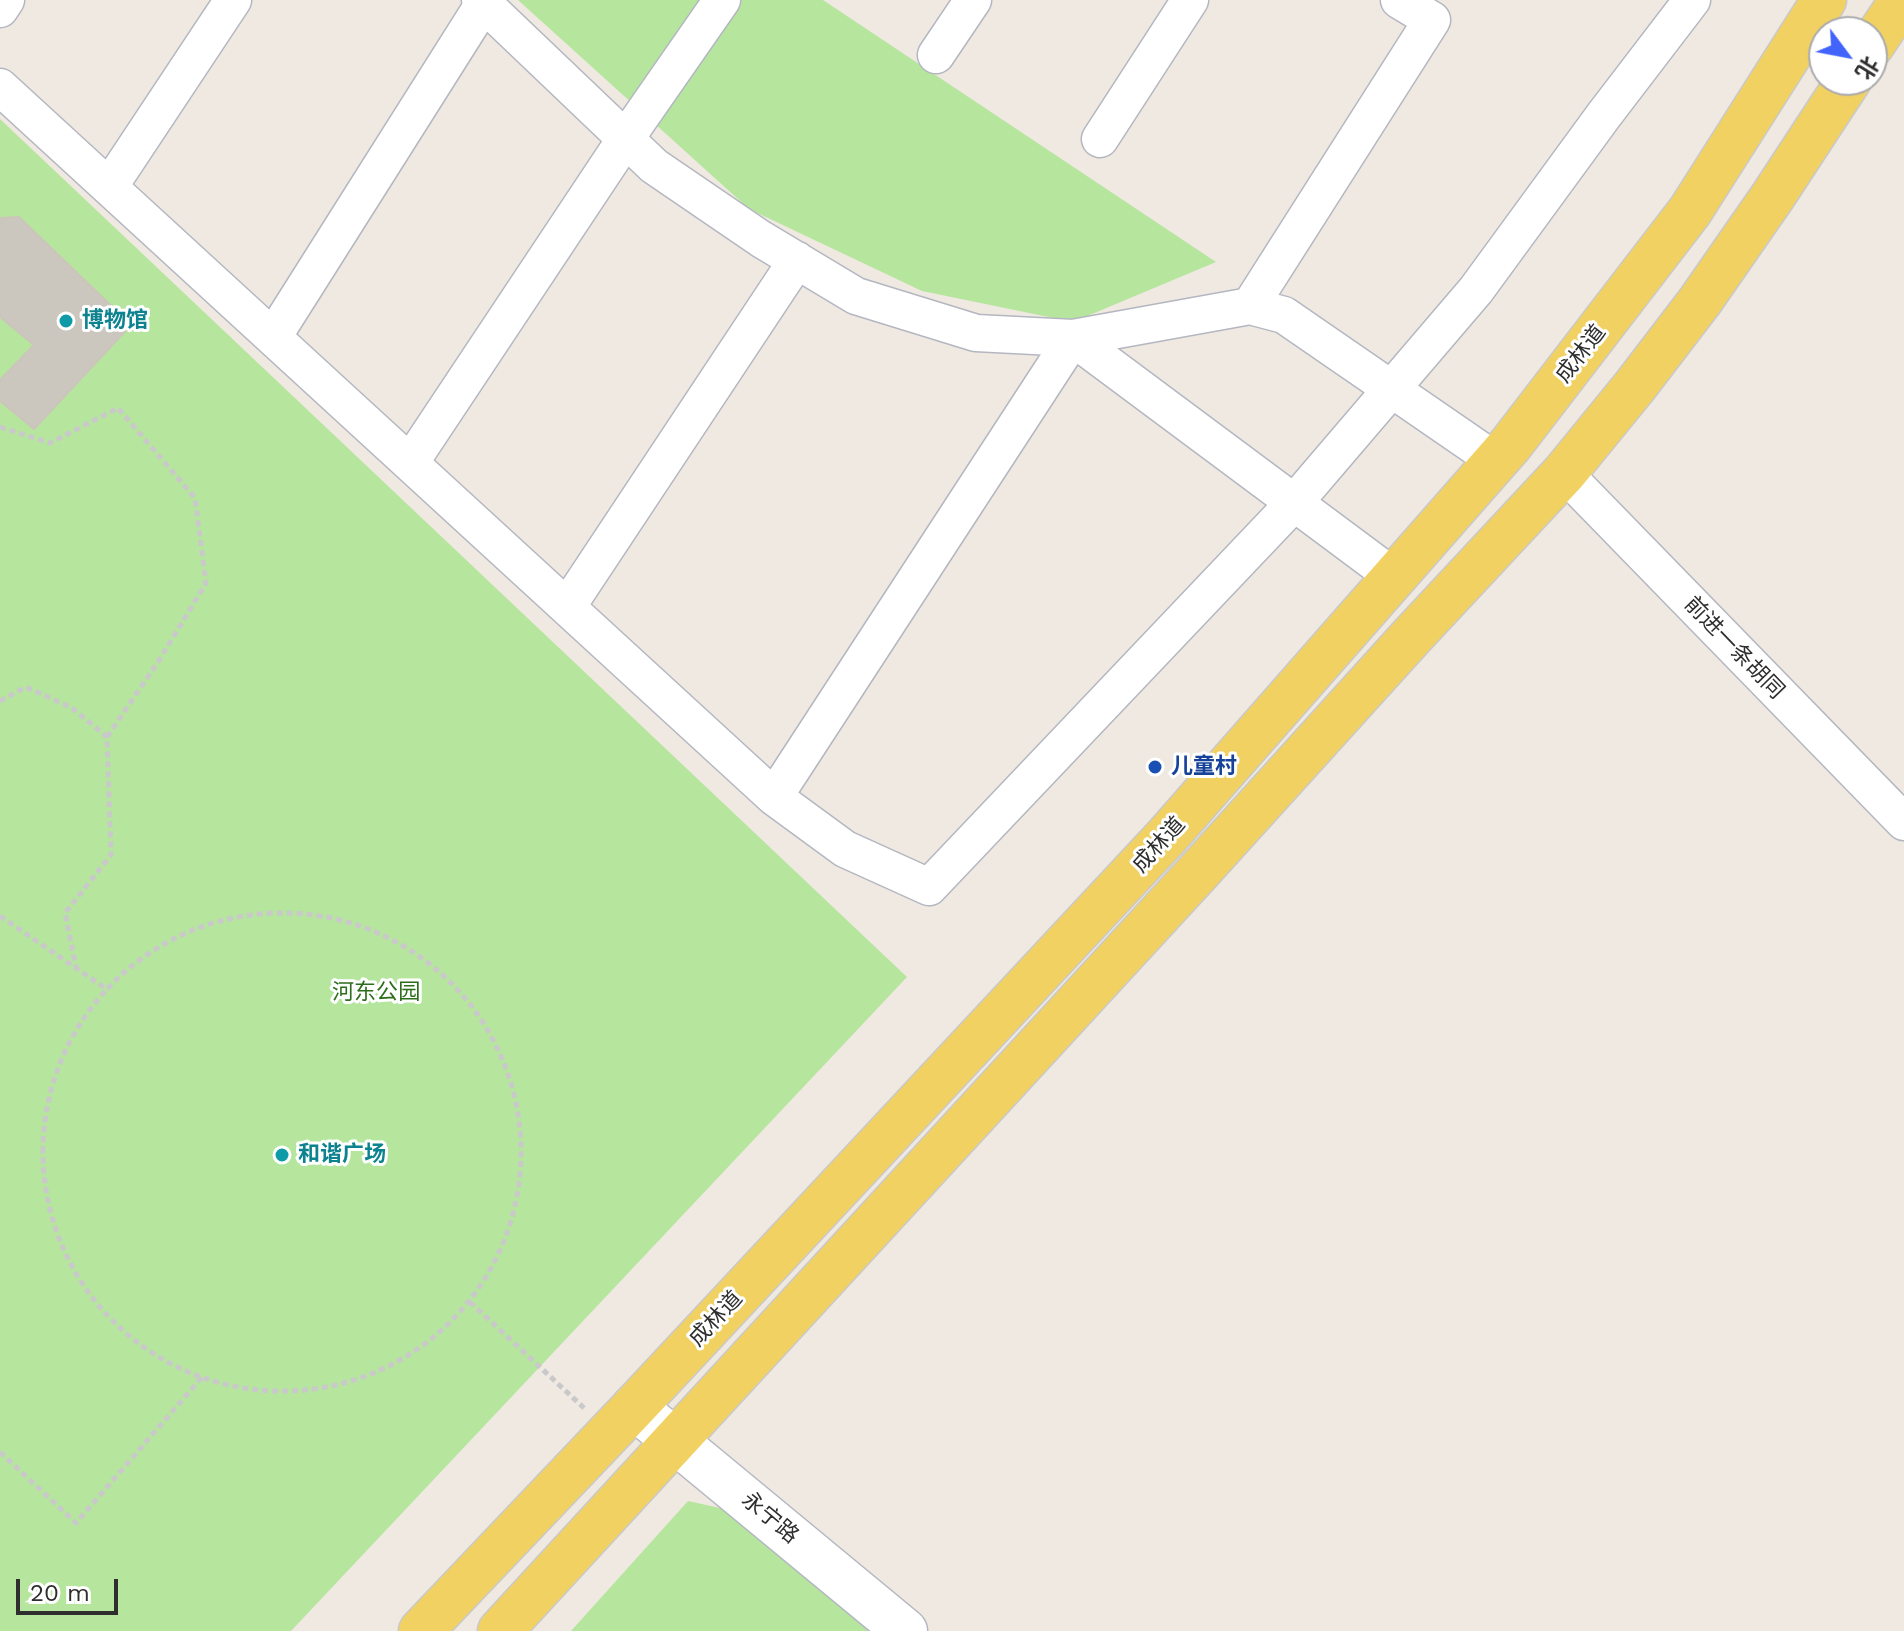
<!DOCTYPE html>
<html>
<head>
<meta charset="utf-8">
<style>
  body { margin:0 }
  #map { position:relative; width:1904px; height:1631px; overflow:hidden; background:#efe9e1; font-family:"Work Sans","Noto Sans SC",sans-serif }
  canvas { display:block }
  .north { position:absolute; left:1808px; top:16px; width:80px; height:80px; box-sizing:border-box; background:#fff; border:2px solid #ababab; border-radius:50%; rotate:122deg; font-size:22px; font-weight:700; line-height:32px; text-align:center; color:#2e2e2e }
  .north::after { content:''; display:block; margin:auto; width:28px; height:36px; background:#4264fb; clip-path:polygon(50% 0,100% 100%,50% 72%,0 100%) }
  .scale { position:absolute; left:16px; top:1579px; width:102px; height:36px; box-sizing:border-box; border:4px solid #2e2e2e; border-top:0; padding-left:10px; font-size:24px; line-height:28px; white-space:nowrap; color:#2e2e2e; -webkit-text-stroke:6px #fff; paint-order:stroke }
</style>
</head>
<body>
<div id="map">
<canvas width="1904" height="1631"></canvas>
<div class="north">北</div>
<div class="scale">20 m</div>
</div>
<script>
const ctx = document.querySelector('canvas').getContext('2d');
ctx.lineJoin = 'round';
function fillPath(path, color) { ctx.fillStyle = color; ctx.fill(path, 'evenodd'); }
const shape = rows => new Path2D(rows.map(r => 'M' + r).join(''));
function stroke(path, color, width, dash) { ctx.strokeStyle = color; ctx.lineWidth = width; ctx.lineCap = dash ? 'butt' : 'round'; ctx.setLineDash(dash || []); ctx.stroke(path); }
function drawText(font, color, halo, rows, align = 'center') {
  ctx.font = font + ' "Work Sans","Noto Sans SC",sans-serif'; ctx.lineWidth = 6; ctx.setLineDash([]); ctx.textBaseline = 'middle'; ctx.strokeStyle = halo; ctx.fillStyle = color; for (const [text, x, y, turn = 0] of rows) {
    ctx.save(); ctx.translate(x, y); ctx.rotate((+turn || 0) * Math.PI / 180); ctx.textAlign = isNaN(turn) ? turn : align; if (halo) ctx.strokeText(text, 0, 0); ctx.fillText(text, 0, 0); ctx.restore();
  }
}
const green = shape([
  [518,0,823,0,1216,262,1073,322,922,291,749,209],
  [0,119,907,977,291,1631,0,1631],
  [688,1501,720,1508,740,1520,872,1631,571,1631]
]);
const building = shape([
  [19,217,131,325,34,429,0,401,0,380,34,345,0,317,0,218,19,217]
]);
const path = shape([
  [0,427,50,443,118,408,195,498,206,583,158,662,107,737],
  [0,701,26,687,72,708,107,737,111,855,65,913,76,967],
  '43 1152a239 239 0 1 1 478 0a239 239 0 1 1-478 0Z',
  [0,916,108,990],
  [470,1302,584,1408],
  [0,1452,76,1523,202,1377]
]);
const minor = shape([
  [480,0,654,166,761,239,856,296,976,333,1073,338,1250,306,1284,315,1496,461],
  [0,9,6,0],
  [936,55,973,0],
  [0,87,774,797,1073,338,1394,577],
  [1100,139,1190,0],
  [109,187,233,0],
  [1250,306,1432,20,1399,0],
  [273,337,486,0],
  [410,463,626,138,722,0],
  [1564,473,1904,822],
  [567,607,797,260],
  [774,797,845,849,929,887,1294,503,1476,290,1604,115,1692,0]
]);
const tertiary = shape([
  [634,1407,905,1631]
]);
const primary = shape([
  [1872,45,1902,0],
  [421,1631,634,1407,1167,836,1511,444,1690,211,1824,0],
  [500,1631,1201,869,1411,637,1564,473,1635,386,1700,301,1773,196,1849,80]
]);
const markers = [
  [66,321,8,"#0f9aa8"],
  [1155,767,8,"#1a4fb4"],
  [282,1155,8,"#0f9aa8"]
];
const cultureNames = [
  ["博物馆",82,321],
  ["和谐广场",298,1155]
];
const streetNames = [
  ["成林道",1581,354,-52],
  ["前进一条胡同",1734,648,46],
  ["成林道",1159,845,-48],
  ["成林道",716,1319,-47],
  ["永宁路",770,1518,40]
];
const transitNames = [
  ["儿童村",1171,767]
];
const parkNames = [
  ["河东公园",376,993]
];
fillPath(green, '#b6e59e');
fillPath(building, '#cbc7bf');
stroke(building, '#cbc5ba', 2);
stroke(minor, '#b4b7c1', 39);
stroke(tertiary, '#b4b7c1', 47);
stroke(primary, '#c9c9c9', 47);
stroke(path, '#c9c9c9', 5, [6, 4]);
stroke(minor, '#fff', 36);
stroke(tertiary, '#fff', 44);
stroke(primary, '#f2d163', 44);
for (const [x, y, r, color] of markers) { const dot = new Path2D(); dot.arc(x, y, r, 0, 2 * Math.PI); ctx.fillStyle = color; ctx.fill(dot); stroke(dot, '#fff', 3); }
drawText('bold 22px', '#0d838f', '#fff', cultureNames, 'left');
drawText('22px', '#2e2e2e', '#fff', streetNames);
drawText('bold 22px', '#164399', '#fff', transitNames, 'left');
drawText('22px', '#2c6e1b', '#fff', parkNames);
</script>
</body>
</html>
